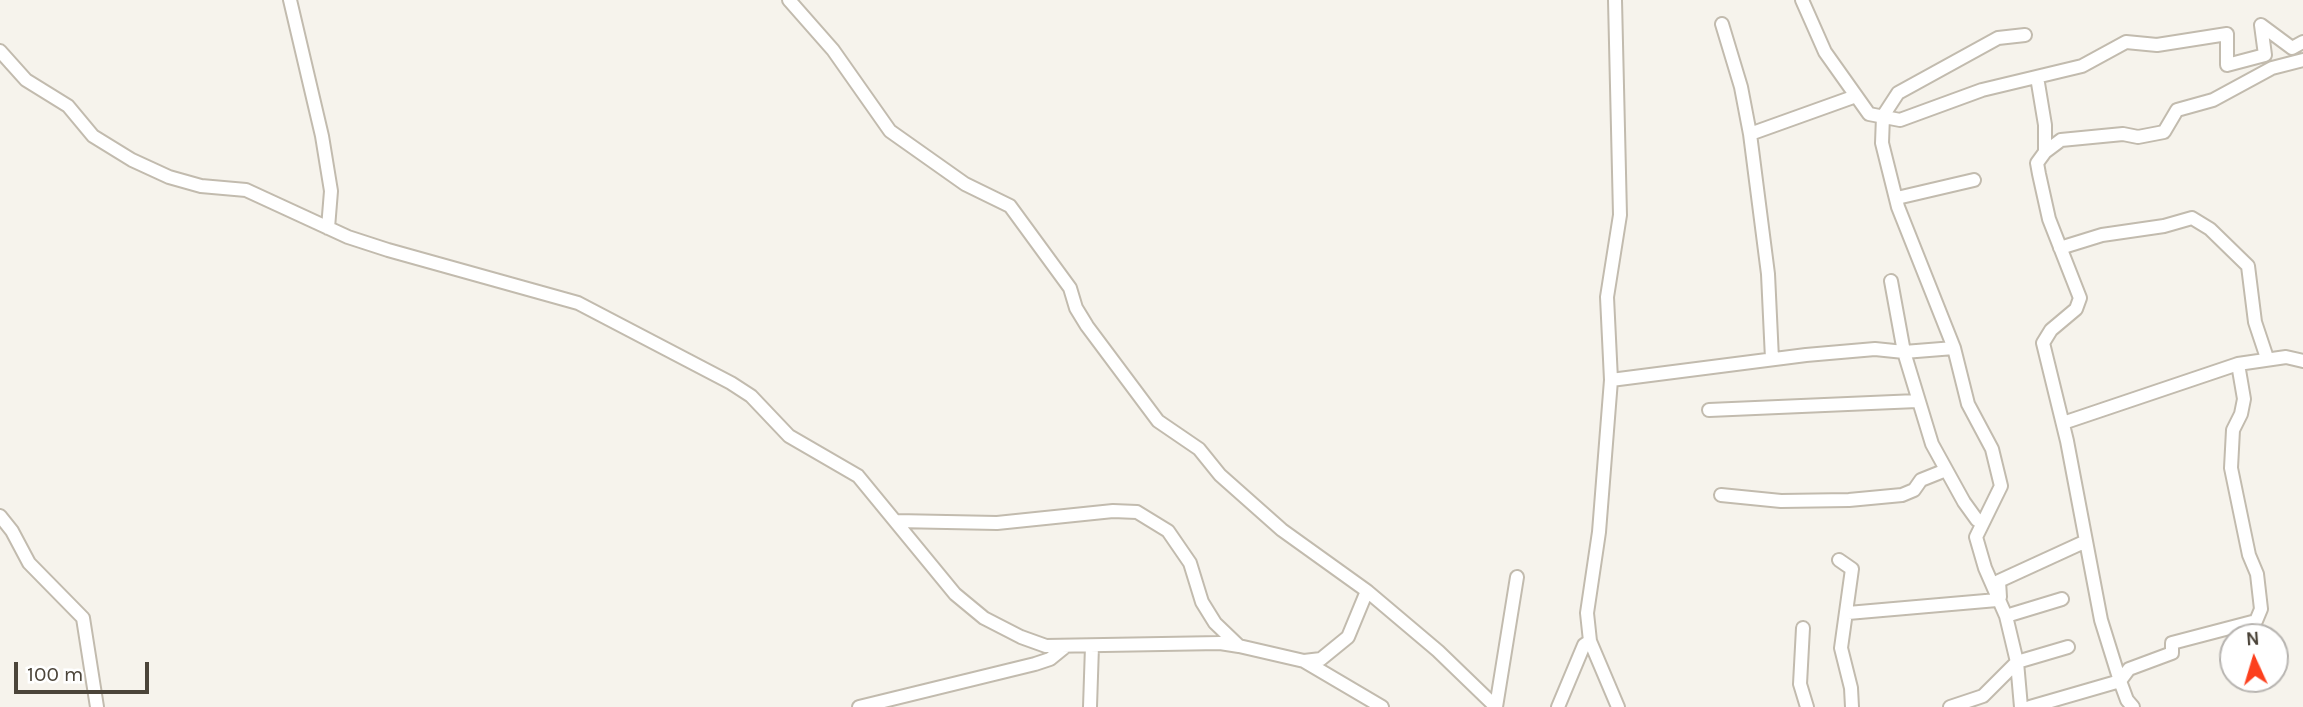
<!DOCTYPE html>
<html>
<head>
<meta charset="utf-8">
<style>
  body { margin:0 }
  #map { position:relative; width:2303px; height:707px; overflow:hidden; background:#f6f3ec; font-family:Karla,sans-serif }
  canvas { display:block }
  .north { position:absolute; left:2219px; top:623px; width:70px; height:70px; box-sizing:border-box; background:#fff; border:2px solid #b7b4b0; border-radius:50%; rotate:356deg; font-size:19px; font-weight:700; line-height:28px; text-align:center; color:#4b4439 }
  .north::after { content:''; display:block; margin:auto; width:24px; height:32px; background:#fc3f1d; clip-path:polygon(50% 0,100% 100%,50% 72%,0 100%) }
  .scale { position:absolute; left:14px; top:662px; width:135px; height:32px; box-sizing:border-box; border:4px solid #4b4439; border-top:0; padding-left:9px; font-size:21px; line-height:24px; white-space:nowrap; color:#4b4439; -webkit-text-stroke:5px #fff; paint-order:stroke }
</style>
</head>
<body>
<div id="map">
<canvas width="2303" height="707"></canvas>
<div class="north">N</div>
<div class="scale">100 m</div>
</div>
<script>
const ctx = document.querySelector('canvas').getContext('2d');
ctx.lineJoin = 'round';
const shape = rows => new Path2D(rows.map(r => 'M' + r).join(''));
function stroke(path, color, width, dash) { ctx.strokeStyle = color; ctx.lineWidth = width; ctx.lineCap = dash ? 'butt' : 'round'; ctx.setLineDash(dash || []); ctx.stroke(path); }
const minor = shape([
  [290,0,322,136,331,191,328,228],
  [789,0,833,50,890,131,965,184,1010,206,1070,288,1076,308,1087,326,1158,421,1199,449,1220,475,1282,530,1367,591,1438,651,1496,707],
  [1615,0,1620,215,1607,297,1611,380,1599,532,1587,613,1590,641,1618,707],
  [1802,0,1825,52,1869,114,1900,120,1982,90,2082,66,2126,42,2157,45,2227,34,2227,65,2265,55,2261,25,2292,48,2303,42],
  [1722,24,1741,87,1750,134,1768,274,1772,359],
  [0,51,26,80,68,106,93,136,132,160,169,177,201,186,246,190,348,237,388,250,578,303,731,383,751,396,789,436,858,476,955,594,984,618,1021,637,1046,646,1220,643,1239,646,1304,661,1382,707],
  [2037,77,2045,125,2045,152,2037,163,2039,174,2049,219,2080,298,2076,309,2051,330,2043,343,2067,441,2101,620,2120,681,2127,700,2133,707],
  [1750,134,1856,96],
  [2045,152,2061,140,2123,134,2138,137,2164,132,2177,110,2213,100,2272,68,2303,60],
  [1897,198,1974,180],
  [2060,248,2102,235,2164,226,2192,218,2210,229,2248,266,2255,322,2267,358],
  [1891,281,1904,352,1932,444,1964,502,1977,520,1983,522],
  [1611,380,1806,355,1875,349,1904,352,1954,348],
  [1709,410,1917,401],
  [2063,423,2238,364,2286,357,2303,361],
  [1721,495,1781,501,1849,500,1902,495,1914,490,1921,480,1946,470],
  [0,516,12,531,29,563,83,618,97,707],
  [896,521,997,523,1113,511,1137,512,1168,531,1190,563,1202,602,1215,623,1239,646],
  [1839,560,1852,569,1841,648,1851,688,1852,707],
  [2000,597,1999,581,2084,542],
  [1848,613,1997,600],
  [2006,616,2062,599],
  [1803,628,1800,684,1807,707],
  [1304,661,1321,659,1348,637,1367,591],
  [859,707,1035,664,1050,659,1066,646],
  [1090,707,1092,646],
  [1496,707,1517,577],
  [1558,707,1584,645,1590,641],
  [1950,707,1983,696,2017,662,2068,647],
  [2021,707,2017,662,2006,616,1985,568,1976,537,2001,486,1992,449,1968,404,1954,348,1898,207,1882,143,1883,116,1898,93,1998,38,2025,35],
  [2030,707,2120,681,2129,669,2172,653,2172,643,2256,621,2261,609,2257,574,2249,555,2231,468,2233,430,2241,414,2244,399,2238,364]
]);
stroke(minor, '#c2bbae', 16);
stroke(minor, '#fff', 12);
</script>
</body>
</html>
